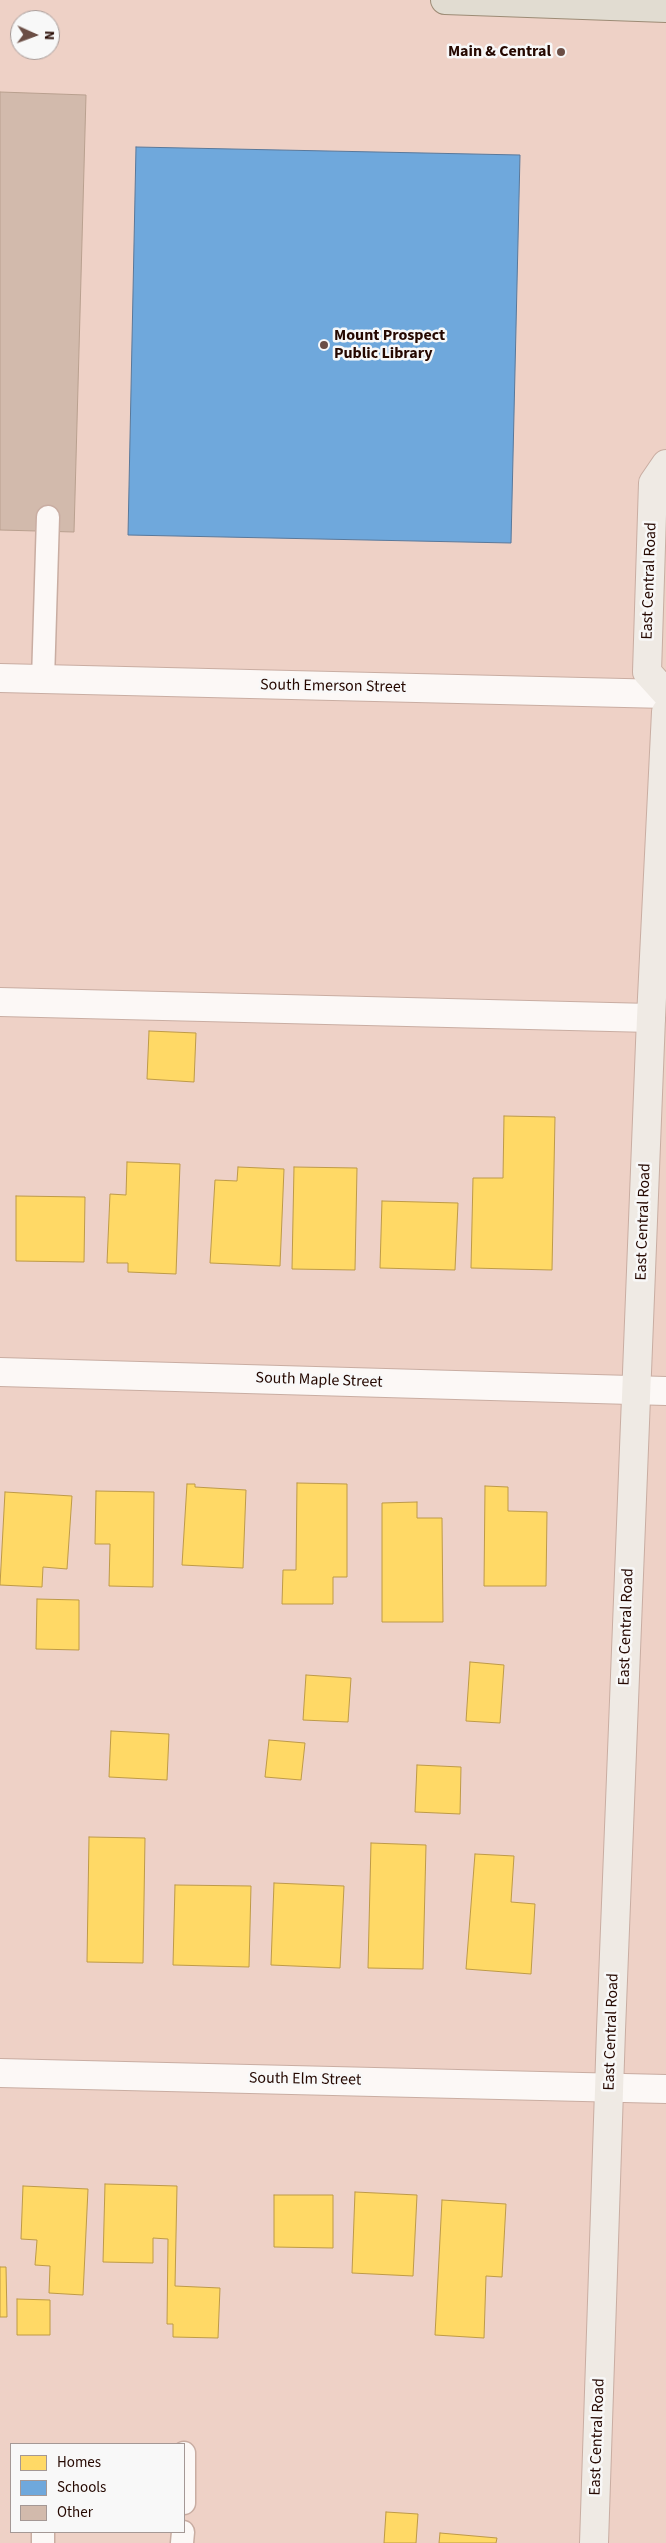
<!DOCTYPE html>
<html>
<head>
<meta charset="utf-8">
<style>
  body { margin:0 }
  #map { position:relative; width:666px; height:2543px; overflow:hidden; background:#eed1c6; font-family:"Source Sans 3",sans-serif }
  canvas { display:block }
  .legend { position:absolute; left:10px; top:2443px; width:175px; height:90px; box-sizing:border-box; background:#f8f8f8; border:1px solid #a49895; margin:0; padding:6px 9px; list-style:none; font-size:15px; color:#250800 }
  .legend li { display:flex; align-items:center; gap:10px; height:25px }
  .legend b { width:25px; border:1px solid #a49895 }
  .north { position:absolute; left:10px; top:10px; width:50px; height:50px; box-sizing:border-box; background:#f8f8f8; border:1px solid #a49895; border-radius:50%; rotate:92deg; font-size:14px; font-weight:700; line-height:20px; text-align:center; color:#250800 }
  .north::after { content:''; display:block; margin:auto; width:18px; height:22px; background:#6b4e45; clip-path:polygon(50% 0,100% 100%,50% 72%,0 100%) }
</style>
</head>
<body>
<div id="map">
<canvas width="666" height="2543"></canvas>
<ul class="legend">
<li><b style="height:14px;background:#ffd966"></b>Homes</li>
<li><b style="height:14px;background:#6fa8dc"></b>Schools</li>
<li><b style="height:14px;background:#d2baac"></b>Other</li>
</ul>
<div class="north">N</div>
</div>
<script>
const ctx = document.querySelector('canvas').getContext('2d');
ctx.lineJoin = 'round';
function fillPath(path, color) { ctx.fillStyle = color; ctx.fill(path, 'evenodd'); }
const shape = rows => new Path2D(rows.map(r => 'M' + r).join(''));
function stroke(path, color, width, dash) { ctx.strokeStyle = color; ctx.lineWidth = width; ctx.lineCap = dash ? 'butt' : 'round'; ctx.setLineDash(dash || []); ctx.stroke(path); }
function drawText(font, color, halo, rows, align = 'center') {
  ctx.font = font + ' "Source Sans 3",sans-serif'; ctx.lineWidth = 5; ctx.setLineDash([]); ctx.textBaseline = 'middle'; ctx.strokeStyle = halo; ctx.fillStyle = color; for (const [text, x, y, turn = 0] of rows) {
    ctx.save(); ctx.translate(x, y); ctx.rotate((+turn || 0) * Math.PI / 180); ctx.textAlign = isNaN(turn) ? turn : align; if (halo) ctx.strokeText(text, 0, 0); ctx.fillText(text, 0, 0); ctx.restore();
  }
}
const homes = shape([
  [149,1031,196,1033,194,1082,147,1079,149,1031],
  [504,1116,555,1117,552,1270,471,1268,473,1178,503,1178,504,1116],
  [127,1162,180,1164,176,1274,128,1272,128,1263,107,1263,110,1194,126,1195,127,1162],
  [238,1167,284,1169,280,1266,210,1263,215,1180,237,1181,238,1167],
  [294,1167,357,1168,355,1270,292,1269,294,1167],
  [16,1196,85,1197,84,1262,16,1261,16,1196],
  [382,1201,458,1203,455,1270,380,1268,382,1201],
  [297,1483,347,1484,347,1577,333,1577,333,1604,282,1604,283,1570,296,1570,297,1483],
  [187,1484,195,1484,195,1487,246,1490,243,1568,182,1565,187,1484],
  [485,1486,508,1487,508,1511,547,1512,546,1586,484,1586,485,1486],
  [96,1491,154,1492,153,1587,109,1586,110,1544,95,1544,96,1491],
  [5,1492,72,1496,67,1569,43,1567,42,1587,0,1585,5,1492],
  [417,1502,417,1518,442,1518,443,1622,382,1622,382,1503,417,1502],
  [37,1599,79,1600,79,1650,36,1649,37,1599],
  [470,1662,504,1665,500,1723,466,1721,470,1662],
  [306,1675,351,1678,348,1722,303,1720,306,1675],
  [111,1731,169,1734,167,1780,109,1777,111,1731],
  [269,1740,305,1743,301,1780,265,1777,269,1740],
  [417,1765,461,1767,460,1814,415,1812,417,1765],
  [89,1837,145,1838,143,1963,87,1962,89,1837],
  [371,1843,426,1845,423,1969,368,1968,371,1843],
  [475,1854,514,1856,511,1902,535,1904,531,1974,466,1969,475,1854],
  [274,1883,344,1886,340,1968,271,1965,274,1883],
  [175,1885,251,1886,249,1967,173,1965,175,1885],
  [105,2184,177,2186,175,2286,220,2288,218,2338,173,2337,173,2324,167,2324,168,2239,153,2238,153,2263,103,2262,105,2184],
  [23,2186,88,2189,83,2295,49,2293,50,2266,35,2265,37,2240,21,2239,23,2186],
  [355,2192,417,2195,413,2276,352,2273,355,2192],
  [274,2195,333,2195,333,2248,274,2247,274,2195],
  [442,2200,506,2204,502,2277,486,2276,484,2338,435,2335,442,2200],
  [0,2267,6,2267,7,2317,0,2317,0,2267],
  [17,2299,50,2300,50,2335,17,2335,17,2299],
  [386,2512,418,2514,416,2543,384,2543,386,2512],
  [440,2533,497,2538,496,2543,439,2543,440,2533]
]);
const schools = shape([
  [136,147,520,155,511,543,128,535,136,147]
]);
const building = shape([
  [0,92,86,95,74,532,0,530,0,92]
]);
const service = shape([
  [43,680,48,517],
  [184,2453,184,2503],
  [43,2543,43,2532],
  [182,2543,183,2532]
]);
const minor = shape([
  [0,678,666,694],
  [0,1002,651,1018],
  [0,1372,666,1391],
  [0,2073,666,2089]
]);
const secondary = shape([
  [666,464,653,483,647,672,666,693],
  [594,2543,611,2030,651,1018,666,712]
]);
const primary = shape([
  [445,0,666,8]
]);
const markers = [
  [561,52,5,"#6b4e45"],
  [324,345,5,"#6b4e45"]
];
const poiNames = [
  ["Main & Central",551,52],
  ["Mount Prospect",334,336,"left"],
  ["Public Library",334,354,"left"]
];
const streetNames = [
  ["East Central Road",650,581,-88],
  ["South Emerson Street",333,687,1],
  ["East Central Road",644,1222,-88],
  ["South Maple Street",319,1381,2],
  ["East Central Road",627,1627,-88],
  ["East Central Road",612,2032,-88],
  ["South Elm Street",305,2080,1],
  ["East Central Road",598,2437,-88]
];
fillPath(homes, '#ffd966');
stroke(homes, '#be9a47', 1);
fillPath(schools, '#6fa8dc');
stroke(schools, '#59789a', 1);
fillPath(building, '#d2baac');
stroke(building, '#b9a08f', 1);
stroke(service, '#c9ada2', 25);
stroke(minor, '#c9ada2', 30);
stroke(secondary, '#c9ada2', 30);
stroke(primary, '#9c8b75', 30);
stroke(service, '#fcf8f6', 22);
stroke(minor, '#fcf8f6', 28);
stroke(secondary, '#efeae4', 28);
stroke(primary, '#e1dcd1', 28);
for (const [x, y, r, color] of markers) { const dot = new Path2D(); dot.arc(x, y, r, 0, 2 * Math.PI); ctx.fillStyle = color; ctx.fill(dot); stroke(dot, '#f8f8f8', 2); }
drawText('bold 16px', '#250800', '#f8f8f8', poiNames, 'right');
drawText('16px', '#250800', '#f8f8f8', streetNames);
</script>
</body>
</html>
